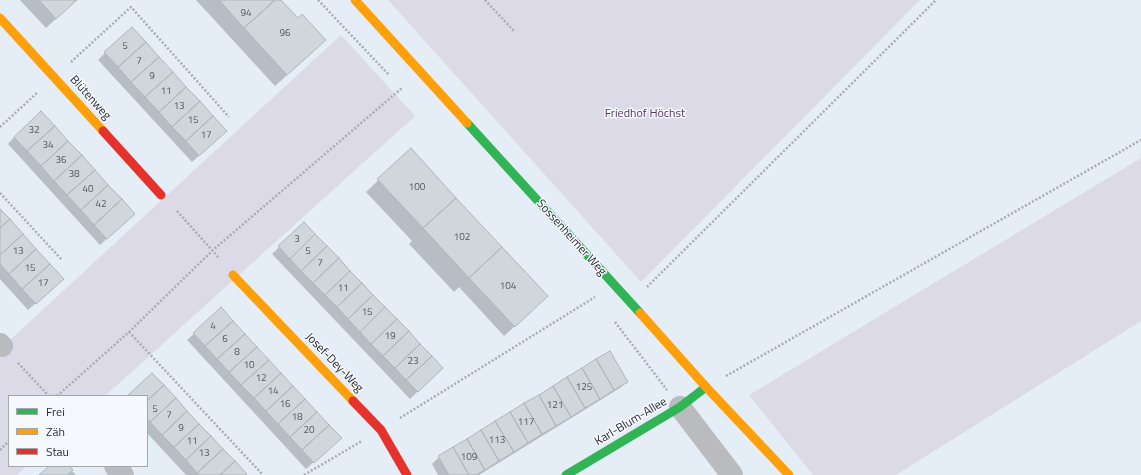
<!DOCTYPE html>
<html>
<head>
<meta charset="utf-8">
<style>
  body { margin:0 }
  #map { position:relative; width:1141px; height:475px; overflow:hidden; background:#e5edf6; font-family:"Titillium Web",sans-serif }
  canvas { display:block }
  .legend { position:absolute; left:8px; top:395px; width:140px; height:72px; box-sizing:border-box; background:#f5f8fc; border:1px solid #a3a7ac; margin:0; padding:5px 7px; list-style:none; font-size:12px; color:#272d33 }
  .legend li { display:flex; align-items:center; gap:8px; height:20px }
  .legend b { width:20px; border:1px solid #a3a7ac }
</style>
</head>
<body>
<div id="map">
<canvas width="1141" height="475"></canvas>
<ul class="legend">
<li><b style="height:5px;background:#30b455"></b>Frei</li>
<li><b style="height:5px;background:#ff9f0a"></b>Zäh</li>
<li><b style="height:5px;background:#e5322d"></b>Stau</li>
</ul>
</div>
<script>
const ctx = document.querySelector('canvas').getContext('2d');
ctx.lineJoin = 'round';
function fillPath(path, color) { ctx.fillStyle = color; ctx.fill(path, 'evenodd'); }
const shape = rows => new Path2D(rows.map(r => 'M' + r).join(''));
function stroke(path, color, width, dash) { ctx.strokeStyle = color; ctx.lineWidth = width; ctx.lineCap = dash ? 'butt' : 'round'; ctx.setLineDash(dash || []); ctx.stroke(path); }
function drawText(font, color, halo, rows, align = 'center') {
  ctx.font = font + ' "Titillium Web",sans-serif'; ctx.lineWidth = 3; ctx.setLineDash([]); ctx.textBaseline = 'middle'; ctx.strokeStyle = halo; ctx.fillStyle = color; for (const [text, x, y, turn = 0] of rows) {
    ctx.save(); ctx.translate(x, y); ctx.rotate((+turn || 0) * Math.PI / 180); ctx.textAlign = isNaN(turn) ? turn : align; if (halo) ctx.strokeText(text, 0, 0); ctx.fillText(text, 0, 0); ctx.restore();
  }
}
const green = shape([
  [388,0,920,0,641,282],
  [341,35,415,116,105,396,9,396,9,466,27,466,17,475,0,475,0,349],
  [1141,158,1141,321,896,475,813,475,749,395]
]);
const shadow = shape([
  [20,0,76,0,46,28],
  [196,0,280,0,313,52,275,86],
  [105,53,219,138,192,162,98,60],
  [14,137,127,221,100,245,8,144],
  [411,149,537,306,504,336,459,287,454,292,409,244,412,241,366,192],
  [0,210,55,286,28,310,0,279],
  [304,223,442,368,410,399,272,254],
  [194,334,333,445,306,469,187,340],
  [152,374,246,475,186,475,147,433,147,396,129,396],
  [627,382,620,388,479,475,438,475,432,464,439,457],
  [50,466,67,466,76,475,40,475]
]);
const building = shape([
  [39,0,77,0,56,19,39,0],
  [219,0,275,0,244,28,219,0],
  [275,0,281,0,298,18,302,14,326,40,287,75,244,28,275,0],
  [132,27,146,42,118,67,104,52,132,27],
  [146,42,159,57,131,82,118,67,146,42],
  [159,57,173,72,145,97,131,82,159,57],
  [173,72,186,87,159,112,145,97,173,72],
  [186,87,200,101,172,127,159,112,186,87],
  [200,101,213,116,186,141,172,127,200,101],
  [41,111,55,126,27,151,14,137,41,111],
  [213,116,227,131,199,156,186,141,213,116],
  [55,126,68,141,41,166,27,151,55,126],
  [68,141,82,155,54,181,41,166,68,141],
  [411,148,456,198,423,228,377,179,411,148],
  [82,155,95,170,67,195,54,181,82,155],
  [95,170,108,185,81,210,67,195,95,170],
  [108,185,122,199,94,225,81,210,108,185],
  [456,198,502,247,469,278,423,228,456,198],
  [122,199,135,214,107,239,94,225,122,199],
  [0,209,10,219,0,228,0,209],
  [10,219,23,234,0,255,0,228,10,219],
  [304,222,315,234,290,259,278,246,304,222],
  [23,234,36,249,9,274,0,264,0,255,23,234],
  [315,234,327,246,301,271,290,259,315,234],
  [327,246,339,258,313,283,301,271,327,246],
  [502,247,548,296,515,327,469,278,502,247],
  [36,249,50,264,22,289,9,274,36,249],
  [339,258,350,271,325,295,313,283,339,258],
  [50,264,64,279,36,304,22,289,50,264],
  [350,271,362,283,337,307,325,295,350,271],
  [362,283,373,295,348,319,337,307,362,283],
  [373,295,385,307,360,332,348,319,373,295],
  [221,307,233,321,205,346,193,333,221,307],
  [385,307,397,319,371,344,360,332,385,307],
  [397,319,409,331,383,356,371,344,397,319],
  [233,321,245,334,217,359,205,346,233,321],
  [409,331,420,344,395,368,383,356,409,331],
  [245,334,257,347,229,372,217,359,245,334],
  [420,344,432,356,406,380,395,368,420,344],
  [257,347,269,360,241,385,229,372,257,347],
  [610,351,628,382,614,390,596,359,610,351],
  [432,356,443,368,418,392,406,380,432,356],
  [596,359,614,390,600,399,582,368,596,359],
  [269,360,281,373,254,398,241,385,269,360],
  [582,368,600,399,585,408,567,377,582,368],
  [152,373,164,385,147,401,147,396,127,396,152,373],
  [281,373,293,386,266,411,254,398,281,373],
  [567,377,585,408,571,417,553,386,567,377],
  [164,385,176,398,150,422,147,419,147,401,164,385],
  [293,386,305,399,278,424,266,411,293,386],
  [553,386,571,417,556,426,539,395,553,386],
  [539,395,556,426,542,434,524,403,539,395],
  [176,398,187,411,162,435,150,422,176,398],
  [305,399,317,412,290,437,278,424,305,399],
  [524,403,542,434,528,443,510,412,524,403],
  [187,411,199,424,174,447,162,435,187,411],
  [317,412,329,425,302,450,290,437,317,412],
  [510,412,528,443,514,452,495,421,510,412],
  [495,421,514,452,499,461,481,430,495,421],
  [199,424,211,436,186,460,174,447,199,424],
  [329,425,342,438,314,463,302,450,329,425],
  [481,430,499,461,485,470,467,439,481,430],
  [211,436,223,449,197,473,186,460,211,436],
  [467,439,485,470,476,475,469,475,453,447,467,439],
  [453,447,469,475,449,475,438,456,453,447],
  [223,449,235,461,220,475,200,475,197,473,223,449],
  [235,461,247,474,246,475,220,475,235,461],
  [49,466,69,466,73,470,67,475,39,475,49,466]
]);
const path = shape([
  [318,0,389,75],
  [485,0,514,31],
  [71,62,131,7,229,117],
  [0,127,38,92],
  [0,193,62,260],
  [177,211,219,258],
  [647,287,936,0],
  [615,322,667,390],
  [129,332,263,475],
  [18,363,49,396],
  [726,376,1141,140],
  [57,396,129,332,213,250,402,88],
  [400,418,595,297],
  [0,450,9,441],
  [304,475,362,441]
]);
const street = shape([
  [0,344,2,346],
  [680,407,732,475],
  [115,466,123,475]
]);
const fast = shape([
  [467,123,640,313],
  [566,475,680,407,706,387]
]);
const slow = shape([
  [355,0,467,123],
  [0,18,103,131],
  [233,275,353,401],
  [640,313,706,387,789,475]
]);
const jam = shape([
  [103,131,161,195],
  [353,401,381,430,407,475]
]);
const numberNames = [
  ["94",246,14],
  ["96",285,34],
  ["5",125,47],
  ["7",139,62],
  ["9",152,77],
  ["11",166,92],
  ["13",179,107],
  ["15",193,121],
  ["32",34,131],
  ["17",206,136],
  ["34",48,146],
  ["36",61,161],
  ["38",74,175],
  ["100",417,188],
  ["40",88,190],
  ["42",101,205],
  ["102",462,238],
  ["3",297,240],
  ["13",18,252],
  ["5",308,252],
  ["7",320,264],
  ["15",30,269],
  ["17",43,284],
  ["104",508,287],
  ["11",343,289],
  ["15",367,313],
  ["4",213,327],
  ["19",390,337],
  ["6",225,340],
  ["8",237,353],
  ["23",413,362],
  ["10",249,366],
  ["12",261,379],
  ["125",584,388],
  ["14",273,392],
  ["16",285,405],
  ["121",555,406],
  ["5",155,410],
  ["7",169,416],
  ["18",297,418],
  ["117",526,423],
  ["9",181,429],
  ["20",309,431],
  ["113",497,441],
  ["11",192,442],
  ["13",204,454],
  ["109",469,458]
];
const streetNames = [
  ["Blütenweg",90,98,48],
  ["Sossenheimer Weg",571,238,48],
  ["Josef-Dey-Weg",334,363,46],
  ["Karl-Blum-Allee",631,422,-31]
];
const parkNames = [
  ["Friedhof Höchst",645,114]
];
fillPath(green, '#dddae8');
fillPath(shadow, '#0003');
fillPath(building, '#cfd6dc');
stroke(building, '#adb5bb', 1);
stroke(path, '#aaacb0', 2.5, [2, 2]);
stroke(street, '#babbbf', 22);
stroke(fast, '#30b455', 9);
stroke(slow, '#ff9f0a', 9);
stroke(jam, '#e5322d', 9);
drawText('10px', '#51575d', null, numberNames);
drawText('12px', '#272d33', '#f5f8fc', streetNames);
drawText('12px', '#543860', '#f5f8fc', parkNames);
</script>
</body>
</html>
